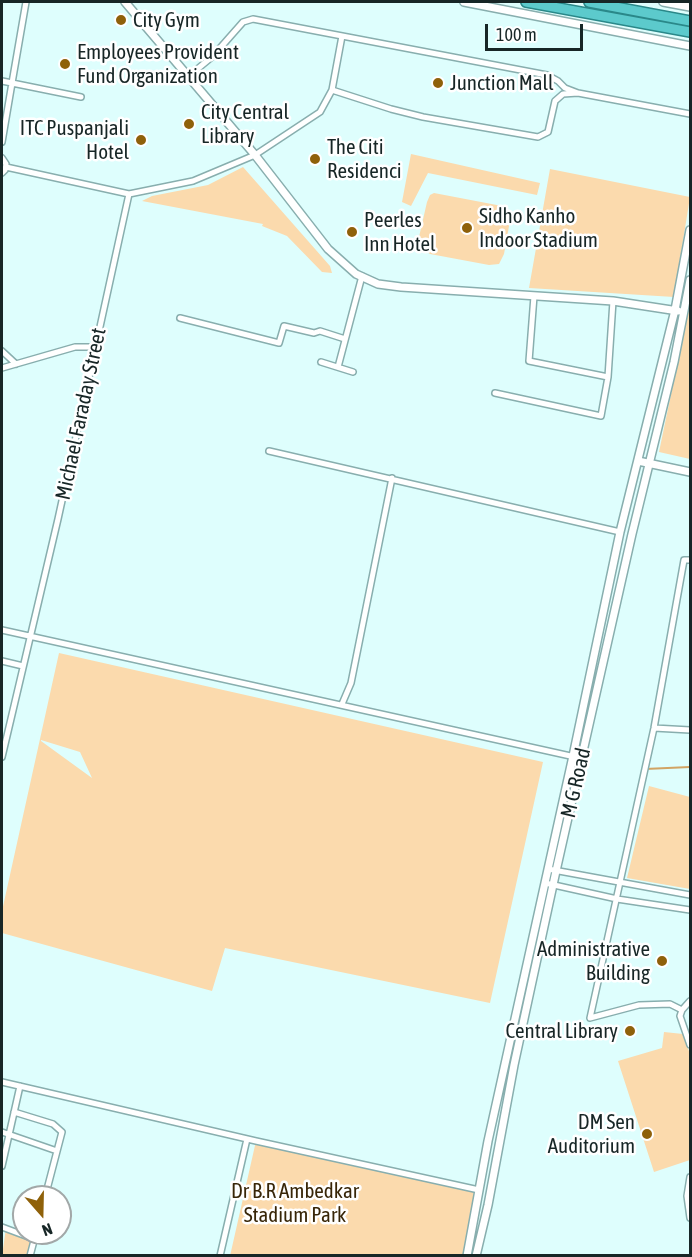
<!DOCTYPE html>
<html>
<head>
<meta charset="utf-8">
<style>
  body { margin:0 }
  #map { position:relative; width:692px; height:1257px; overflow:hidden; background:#defefd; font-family:"Asap Condensed",sans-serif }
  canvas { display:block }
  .frame { position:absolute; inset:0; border:3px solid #172626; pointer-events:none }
  .north { position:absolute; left:12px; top:1185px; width:60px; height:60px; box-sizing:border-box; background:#fff; border:2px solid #a2a8a8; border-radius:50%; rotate:160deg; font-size:16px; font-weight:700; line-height:24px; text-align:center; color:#172626 }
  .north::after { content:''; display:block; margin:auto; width:21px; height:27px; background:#8f610a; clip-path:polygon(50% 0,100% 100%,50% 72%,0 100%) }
  .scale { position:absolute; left:485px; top:24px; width:98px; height:27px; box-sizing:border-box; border:3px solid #172626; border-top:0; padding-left:8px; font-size:18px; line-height:21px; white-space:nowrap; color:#172626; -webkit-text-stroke:4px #fff; paint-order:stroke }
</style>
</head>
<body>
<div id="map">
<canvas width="692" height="1257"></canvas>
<div class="frame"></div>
<div class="north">N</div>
<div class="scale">100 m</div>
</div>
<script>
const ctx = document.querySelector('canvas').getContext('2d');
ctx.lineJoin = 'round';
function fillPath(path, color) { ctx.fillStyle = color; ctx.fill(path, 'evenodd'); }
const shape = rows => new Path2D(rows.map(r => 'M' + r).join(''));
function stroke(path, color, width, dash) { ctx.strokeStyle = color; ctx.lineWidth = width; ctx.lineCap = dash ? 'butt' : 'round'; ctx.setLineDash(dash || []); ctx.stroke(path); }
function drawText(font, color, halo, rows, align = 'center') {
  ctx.font = font + ' "Asap Condensed",sans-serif'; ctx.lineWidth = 5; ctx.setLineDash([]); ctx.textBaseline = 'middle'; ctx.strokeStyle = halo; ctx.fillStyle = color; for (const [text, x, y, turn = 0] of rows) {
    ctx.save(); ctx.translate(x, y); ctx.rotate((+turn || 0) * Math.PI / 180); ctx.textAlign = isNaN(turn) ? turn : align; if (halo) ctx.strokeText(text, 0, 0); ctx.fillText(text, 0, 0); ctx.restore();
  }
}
const green = shape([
  [411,154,540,183,537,195,428,173,411,206,402,202],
  [243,167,330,266,332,273,322,272,287,236,262,226,263,224,142,201,152,196,208,185],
  [550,169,690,197,674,297,529,288],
  [434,193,502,206,510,211,511,215,504,254,499,264,489,265,430,254,421,248,419,237,427,202,430,195],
  [690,303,690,459,659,452],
  [59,653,543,762,490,1003,225,948,212,991,2,933,2,911],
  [41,740,80,752,92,778,41,741],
  [649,786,690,797,690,889,627,878],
  [664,1032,683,1034,690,1054,690,1160,654,1172,618,1061,662,1048],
  [256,1141,478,1192,464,1255,230,1256],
  [6,1228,24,1231,24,1233,33,1233,27,1255,2,1256]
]);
const stream = shape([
  [645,769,690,767]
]);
const minor = shape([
  [189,76,213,56,243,22,253,19,547,75,558,81,565,88,578,93],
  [2,81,12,83,26,2],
  [332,90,391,109,423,117,538,137,548,132,555,101,563,94,578,93,690,114],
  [2,142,12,83,81,97],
  [2,158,6,164,5,170,2,173],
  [129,194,193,181,255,155,320,112,332,90,342,36],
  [534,296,529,361,608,377,613,301],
  [180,318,279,343,284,326,314,333,320,331,345,339],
  [2,351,16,364],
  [321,362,353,372],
  [338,367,362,276],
  [2,368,75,347,95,347],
  [495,393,601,416,608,377],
  [269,451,620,532],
  [2,630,575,757],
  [2,661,23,666],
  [342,704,351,683,392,478],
  [654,728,690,730],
  [2,757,58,519,129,194,6,167],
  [548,869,690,895],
  [545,883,617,899,690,910],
  [690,1001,682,1010,680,1016,690,1045],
  [682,1010,670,1004,639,1005,590,1018,654,728,684,560,690,560],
  [2,1082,256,1141,479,1190],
  [14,1112,53,1124,62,1132,45,1197],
  [2,1132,57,1151],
  [2,1166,20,1086],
  [690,1177,687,1196,690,1218],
  [2,1227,34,1239],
  [30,1256,36,1233],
  [220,1256,247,1139]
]);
const tertiary = shape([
  [125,2,255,155,328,249,356,274,378,284,401,287,613,301,678,311],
  [464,2,690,46],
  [663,2,690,7],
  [638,461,690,472],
  [467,1256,488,1141,573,756,620,532,675,310,690,230],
  [476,1256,488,1205,514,1065,556,871,632,534,674,362,690,280]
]);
const trunk = shape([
  [526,2,690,32],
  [589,2,690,21]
]);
const markers = [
  [121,20,6,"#8f610a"],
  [65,64,6,"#8f610a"],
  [438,83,6,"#8f610a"],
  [189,124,6,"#8f610a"],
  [141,140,6,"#8f610a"],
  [315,159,6,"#8f610a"],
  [467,228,6,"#8f610a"],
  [352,232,6,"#8f610a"],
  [662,961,6,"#8f610a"],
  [630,1031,6,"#8f610a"],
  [647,1134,6,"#8f610a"]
];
const poiNames = [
  ["City Gym",133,20],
  ["Employees Provident",77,52],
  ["Fund Organization",77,76],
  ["Junction Mall",450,83],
  ["City Central",201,112],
  ["Library",201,136],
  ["ITC Puspanjali",129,128,"right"],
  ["Hotel",129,152,"right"],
  ["The Citi",327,147],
  ["Residenci",327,171],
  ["Sidho Kanho",479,216],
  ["Indoor Stadium",479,240],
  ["Peerles",364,220],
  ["Inn Hotel",364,244],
  ["Administrative",650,949,"right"],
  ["Building",650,973,"right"],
  ["Central Library",618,1031,"right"],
  ["DM Sen",635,1122,"right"],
  ["Auditorium",635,1146,"right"]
];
const streetNames = [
  ["Michael Faraday Street",81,414,-78],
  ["M G Road",576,783,-77]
];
const parkNames = [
  ["Dr B.R Ambedkar",295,1191],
  ["Stadium Park",295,1215]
];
fillPath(green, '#fbdaad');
stroke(stream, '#d1a464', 2);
stroke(minor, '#88aeae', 8);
stroke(tertiary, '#88aeae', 10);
stroke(trunk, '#2a8889', 12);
stroke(minor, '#fff', 5);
stroke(tertiary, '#fff', 7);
stroke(trunk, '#5ccacc', 9);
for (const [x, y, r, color] of markers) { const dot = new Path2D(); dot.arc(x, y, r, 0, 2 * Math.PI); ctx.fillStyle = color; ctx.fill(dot); stroke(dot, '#fff', 2); }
drawText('21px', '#172626', '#fff', poiNames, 'left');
drawText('21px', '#172626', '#fff', streetNames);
drawText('21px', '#382608', '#fff', parkNames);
</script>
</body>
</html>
